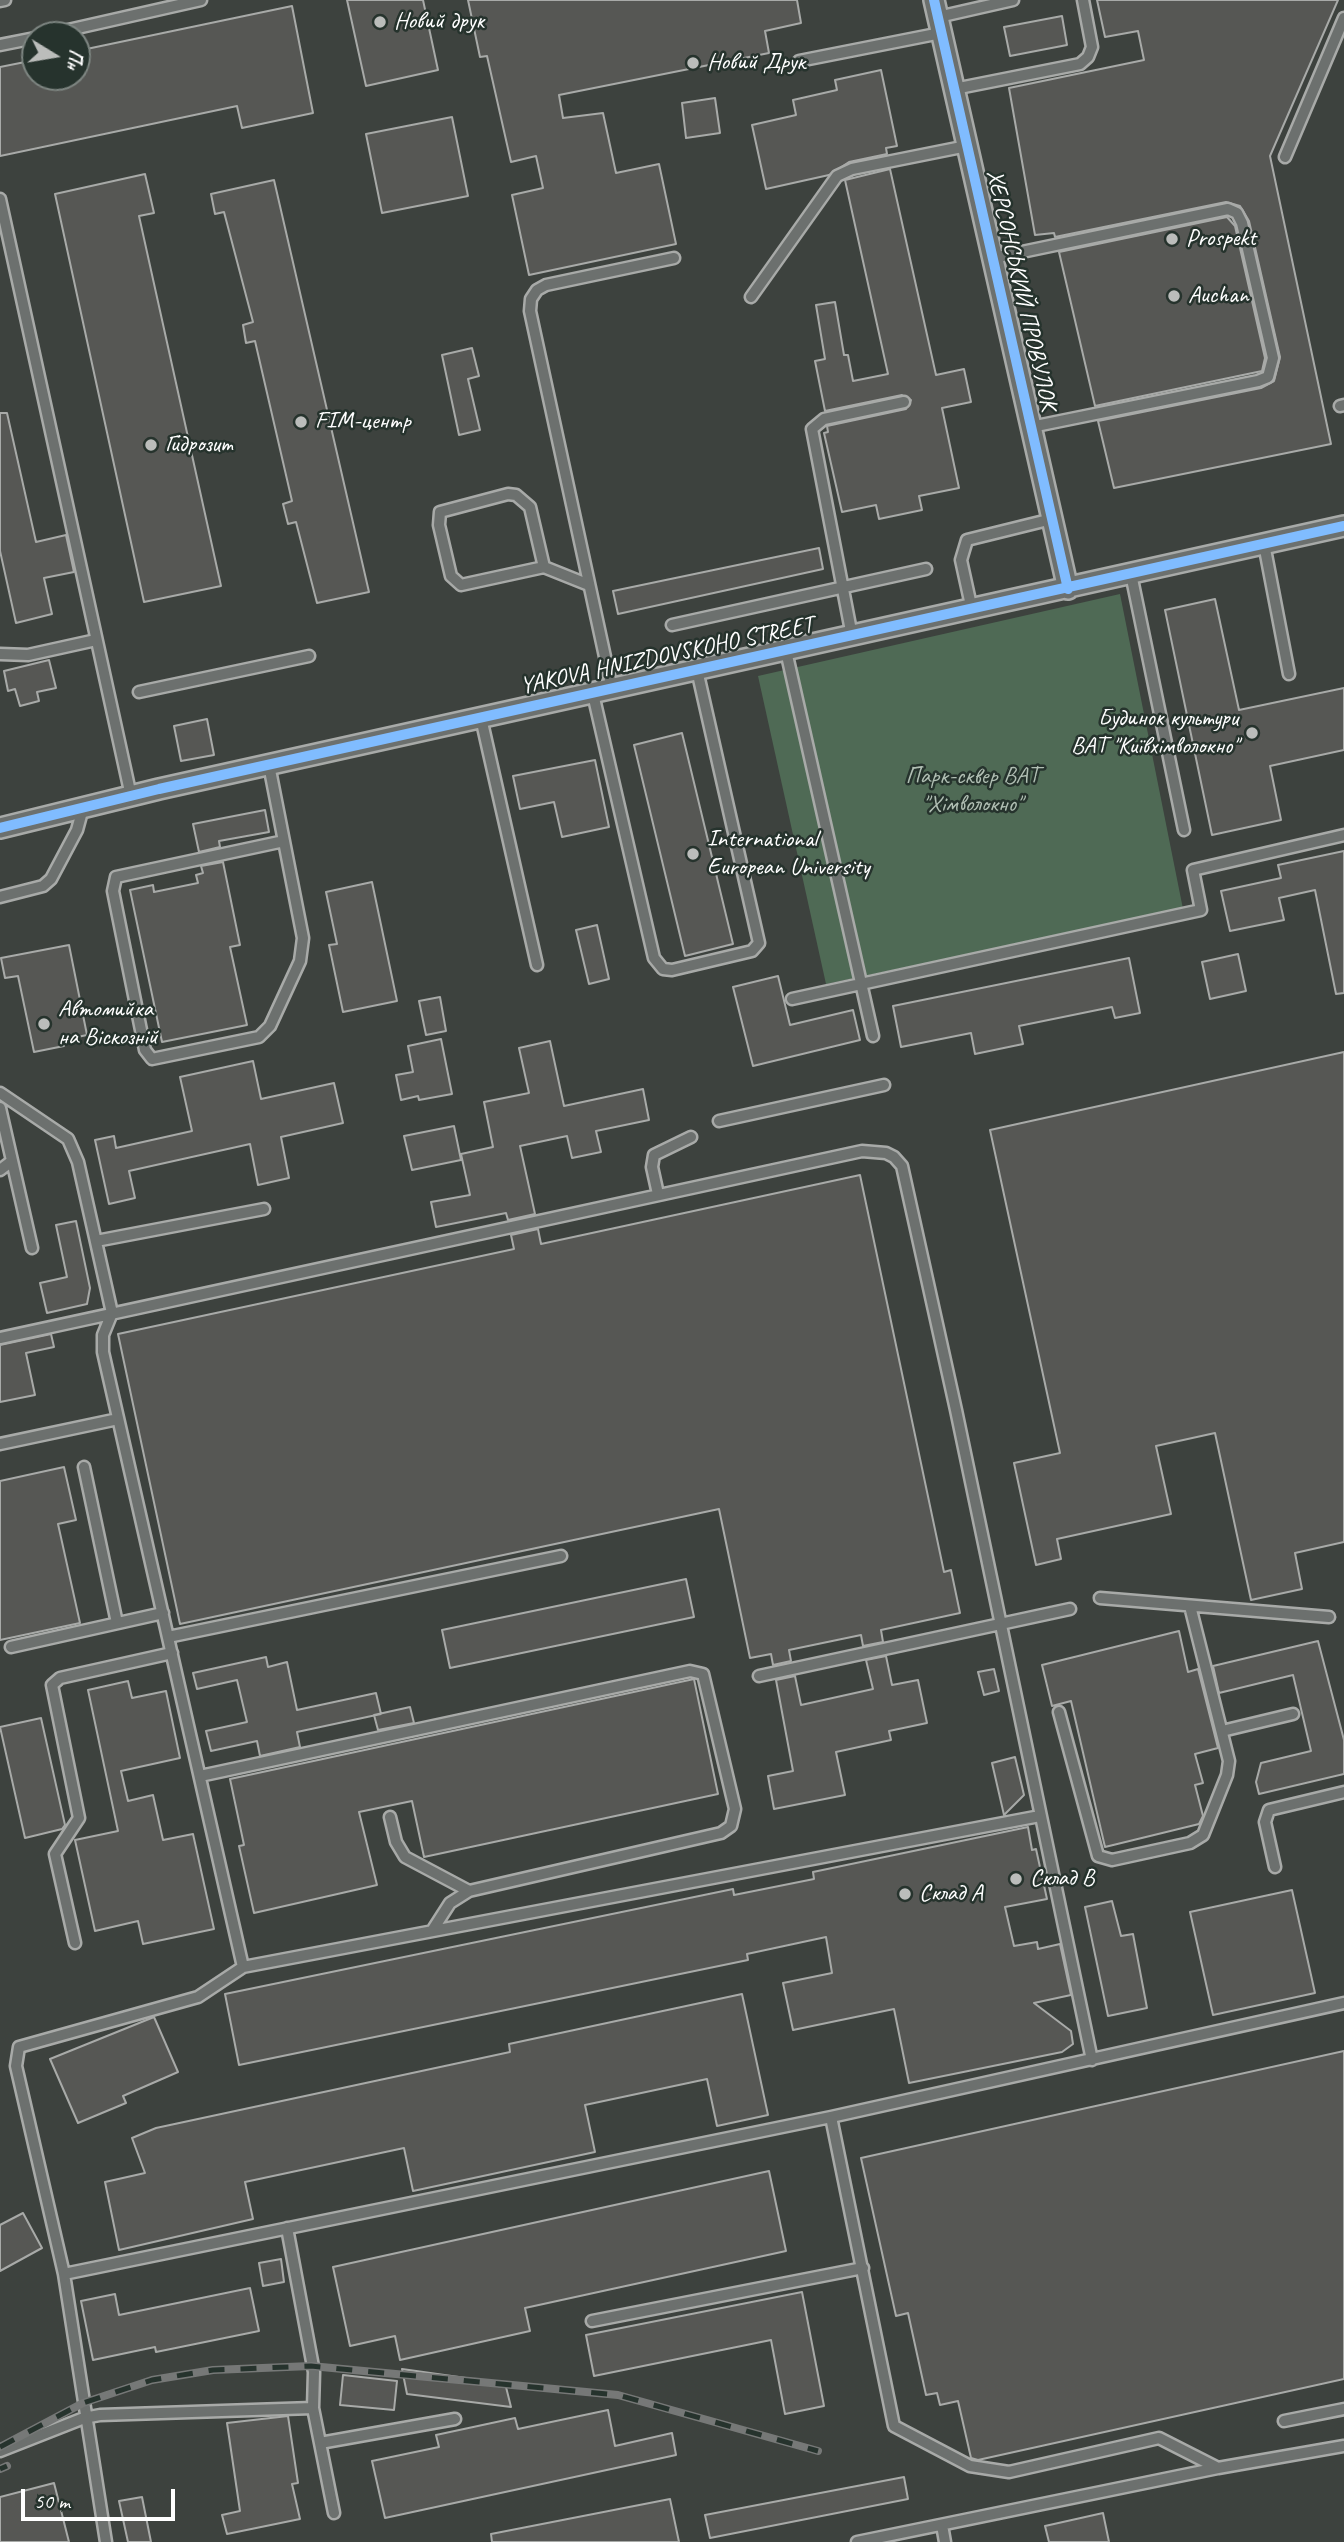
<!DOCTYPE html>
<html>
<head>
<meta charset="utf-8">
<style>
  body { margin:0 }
  #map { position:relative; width:1344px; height:2542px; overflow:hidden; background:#3d423e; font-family:Caveat,sans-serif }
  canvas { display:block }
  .north { position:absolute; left:21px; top:21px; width:70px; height:70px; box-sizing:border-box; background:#26332d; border:2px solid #7d8581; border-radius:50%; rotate:101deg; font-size:19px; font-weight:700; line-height:28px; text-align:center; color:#fff }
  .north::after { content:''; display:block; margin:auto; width:24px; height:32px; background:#bbbdbb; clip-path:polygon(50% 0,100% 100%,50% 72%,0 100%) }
  .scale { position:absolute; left:21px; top:2489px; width:154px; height:32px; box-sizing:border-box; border:4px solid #fff; border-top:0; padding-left:9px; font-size:21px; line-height:24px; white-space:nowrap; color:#fff; -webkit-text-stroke:5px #26332d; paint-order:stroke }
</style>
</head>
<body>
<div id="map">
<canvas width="1344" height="2542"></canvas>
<div class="north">Пн</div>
<div class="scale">50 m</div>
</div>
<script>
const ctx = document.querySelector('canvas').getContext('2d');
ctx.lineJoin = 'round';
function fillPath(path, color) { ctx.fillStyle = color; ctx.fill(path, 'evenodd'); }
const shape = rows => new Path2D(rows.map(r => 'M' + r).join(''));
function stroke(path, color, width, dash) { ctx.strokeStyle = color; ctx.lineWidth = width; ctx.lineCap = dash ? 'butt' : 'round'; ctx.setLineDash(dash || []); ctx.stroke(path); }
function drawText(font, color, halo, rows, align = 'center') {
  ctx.font = font + ' Caveat,sans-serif'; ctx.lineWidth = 5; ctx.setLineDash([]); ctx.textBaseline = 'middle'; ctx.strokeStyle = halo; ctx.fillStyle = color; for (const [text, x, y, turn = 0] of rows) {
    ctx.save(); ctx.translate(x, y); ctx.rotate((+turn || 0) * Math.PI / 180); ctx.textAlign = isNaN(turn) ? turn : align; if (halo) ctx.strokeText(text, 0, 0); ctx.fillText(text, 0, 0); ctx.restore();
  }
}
const green = shape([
  [1120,594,1183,909,826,984,758,676]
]);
const building = shape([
  [347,0,423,0,438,70,366,86,347,0],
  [468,0,797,0,801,23,765,31,769,53,559,95,563,118,603,113,616,173,659,164,676,244,529,275,512,195,543,188,536,156,511,162,487,56,480,57,468,0],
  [1097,0,1338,0,1270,156,1331,444,1114,488,1098,421,1261,388,1274,381,1280,357,1249,221,1240,206,1226,202,1055,237,1054,233,1035,235,1009,88,1144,60,1138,31,1105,37,1097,0],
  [292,6,313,113,242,128,237,106,0,156,0,67,35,60,35,77,77,77,77,51,292,6],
  [1062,16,1067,45,1010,56,1004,27,1062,16],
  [881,70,897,146,886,148,887,154,849,162,829,175,766,189,752,125,796,115,793,100,837,90,835,80,881,70],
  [715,98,720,133,686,138,682,103,715,98],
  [452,117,468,196,382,213,366,134,452,117],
  [890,169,936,375,964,369,971,402,942,408,959,488,919,496,922,510,879,519,876,505,842,512,824,433,828,432,827,426,906,409,911,400,902,395,825,411,815,361,825,359,816,305,835,302,844,355,848,355,853,381,888,374,845,180,890,169],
  [145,174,154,213,139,216,221,586,144,602,55,194,145,174],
  [274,180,369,592,317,603,296,522,288,524,283,504,292,501,255,341,246,343,243,325,253,322,224,212,215,214,211,194,274,180],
  [1227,217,1235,226,1265,358,1262,371,1095,406,1059,252,1227,217],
  [472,348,479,376,468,379,480,430,459,435,442,355,472,348],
  [0,413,7,413,36,542,66,535,74,572,44,578,52,614,16,623,0,551,0,413],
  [819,548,823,569,618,614,613,591,819,548],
  [1215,599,1239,710,1344,688,1344,750,1270,766,1281,820,1212,835,1165,610,1215,599],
  [49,660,56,688,37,692,39,701,20,706,15,689,8,691,4,671,49,660],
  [207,719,214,755,181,761,174,726,207,719],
  [682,733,733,944,685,956,634,745,682,733],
  [595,760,609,827,562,837,554,802,520,809,513,776,595,760],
  [265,810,269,832,219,841,220,847,199,852,193,824,265,810],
  [1344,851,1344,993,1336,994,1315,890,1279,898,1284,920,1230,931,1221,891,1281,878,1278,865,1344,851],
  [223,862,240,945,230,947,247,1025,162,1042,130,890,153,885,154,892,198,883,196,875,203,873,201,866,223,862],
  [372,882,397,1001,343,1012,329,945,337,944,326,892,372,882],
  [597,925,609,979,589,984,576,930,597,925],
  [69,945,87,1035,63,1040,64,1046,34,1052,18,976,5,978,1,958,69,945],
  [1238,954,1246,991,1210,999,1202,962,1238,954],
  [1129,958,1140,1013,1115,1018,1112,1007,1019,1026,1023,1044,975,1054,971,1033,901,1047,893,1006,1129,958],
  [778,976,790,1025,853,1010,860,1040,753,1066,733,987,778,976],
  [440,997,446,1031,426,1035,419,1001,440,997],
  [441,1039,452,1094,419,1100,418,1096,401,1100,396,1075,413,1072,408,1046,441,1039],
  [550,1041,564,1106,643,1089,649,1120,596,1131,601,1152,572,1158,567,1136,520,1146,535,1214,508,1220,506,1213,436,1227,431,1202,470,1195,461,1154,493,1147,484,1102,529,1093,519,1048,550,1041],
  [1344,1052,1344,1542,1295,1553,1302,1589,1251,1600,1215,1433,1156,1446,1171,1514,1057,1539,1061,1559,1036,1565,1014,1463,1060,1453,990,1130,1344,1052],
  [253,1061,261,1099,334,1083,343,1123,281,1137,289,1178,258,1185,250,1144,129,1171,135,1198,109,1204,95,1140,114,1136,116,1148,192,1131,180,1077,253,1061],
  [454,1126,461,1160,412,1170,404,1136,454,1126],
  [860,1175,944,1572,951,1570,960,1613,881,1630,883,1642,863,1646,861,1635,789,1650,791,1661,773,1665,771,1654,750,1658,719,1509,180,1624,118,1334,514,1249,511,1235,538,1229,541,1244,860,1175],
  [76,1221,90,1288,87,1304,47,1313,40,1283,67,1277,56,1225,76,1221],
  [51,1334,54,1347,26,1353,35,1395,0,1402,0,1345,51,1334],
  [64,1467,76,1520,58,1524,80,1623,0,1640,0,1481,64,1467],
  [686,1579,694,1617,450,1668,442,1630,686,1579],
  [1179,1631,1188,1672,1198,1669,1218,1748,1195,1754,1203,1783,1195,1785,1203,1816,1199,1824,1105,1847,1071,1701,1052,1706,1042,1665,1179,1631],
  [1318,1641,1344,1740,1344,1774,1259,1794,1256,1782,1261,1763,1311,1751,1293,1675,1219,1693,1213,1666,1318,1641],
  [886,1656,892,1685,918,1680,927,1723,889,1731,891,1740,836,1752,845,1795,774,1809,768,1776,793,1771,776,1680,795,1676,801,1705,873,1689,866,1660,886,1656],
  [266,1657,268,1667,287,1662,297,1710,376,1693,381,1714,297,1732,300,1747,260,1756,257,1741,211,1751,206,1731,247,1722,237,1680,197,1689,193,1673,266,1657],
  [994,1669,999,1691,984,1695,978,1672,994,1669],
  [694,1679,718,1794,424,1857,412,1801,359,1812,377,1885,254,1913,239,1846,244,1845,230,1779,694,1679],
  [128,1681,132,1698,166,1691,180,1758,121,1771,128,1801,153,1795,163,1840,193,1834,214,1929,143,1944,138,1921,95,1931,75,1840,118,1831,88,1690,128,1681],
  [410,1707,414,1723,378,1730,374,1715,410,1707],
  [41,1718,65,1825,62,1829,25,1838,0,1727,41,1718],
  [1015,1757,1024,1795,1004,1815,992,1763,1015,1757],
  [1028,1827,1032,1850,1036,1849,1047,1899,1005,1907,1014,1946,1037,1942,1038,1949,1060,1944,1071,1995,1034,2003,1071,2031,1073,2044,1062,2052,909,2083,894,2009,793,2030,783,1983,832,1973,826,1937,747,1954,748,1960,239,2065,225,1994,733,1889,734,1895,814,1879,813,1872,1028,1827],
  [1292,1890,1315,1993,1213,2015,1190,1912,1292,1890],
  [1112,1901,1121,1936,1133,1934,1147,2008,1108,2016,1085,1907,1112,1901],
  [742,1994,768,2115,717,2126,707,2079,585,2105,595,2152,413,2191,404,2148,245,2182,253,2219,119,2250,105,2182,145,2173,132,2138,156,2128,510,2052,509,2044,742,1994],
  [154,2017,178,2072,123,2096,126,2103,78,2123,50,2059,154,2017],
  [1344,2051,1344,2379,978,2460,971,2458,958,2401,940,2405,937,2393,926,2395,908,2313,896,2316,861,2158,1344,2051],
  [769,2171,786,2251,525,2308,530,2331,400,2360,395,2336,350,2346,333,2267,769,2171],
  [23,2213,42,2248,0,2271,0,2225,23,2213],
  [281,2259,284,2282,263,2286,259,2263,281,2259],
  [250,2288,259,2331,156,2352,155,2347,93,2360,81,2301,115,2294,119,2315,250,2288],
  [802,2292,824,2406,785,2414,771,2340,594,2376,586,2335,802,2292],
  [402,2369,480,2380,480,2384,506,2387,511,2407,407,2394,402,2369],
  [343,2375,397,2381,394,2410,340,2405,343,2375],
  [608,2410,615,2446,672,2433,676,2455,385,2518,372,2461,439,2447,436,2435,515,2418,518,2429,608,2410],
  [288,2416,298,2483,292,2484,300,2519,227,2534,222,2515,240,2511,227,2423,288,2416],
  [904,2477,908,2499,710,2538,705,2515,904,2477],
  [54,2483,69,2542,0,2542,0,2497,54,2483],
  [142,2497,151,2542,128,2542,119,2501,142,2497],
  [670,2499,679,2542,492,2542,491,2534,670,2499],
  [1103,2513,1109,2542,1049,2542,1045,2526,1103,2513]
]);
const service = shape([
  [0,1,5,0],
  [938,17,1013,0],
  [46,35,201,0],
  [0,45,35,38],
  [799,61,941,33],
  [954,89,1080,64,1088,57,1092,47,1083,0],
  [1285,157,1344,18],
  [0,199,131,796],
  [993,258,1228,209,1237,213,1242,223,1273,358,1268,377,1258,381,1031,427],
  [751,297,837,176,852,169,967,146],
  [1340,406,1344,405],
  [1264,544,1289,674],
  [544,567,530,507,516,495,508,494,440,512,439,525,451,576,461,585,544,567,589,585],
  [1131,574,1184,830],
  [972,610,961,560,967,540,1052,519],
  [672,625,926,569],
  [852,636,812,429,824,419,904,402],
  [786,651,873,1036],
  [0,654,28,655,96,640],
  [612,689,530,311,531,299,537,290,546,285,674,258],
  [139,692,309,656],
  [593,694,654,958,663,969,672,970,752,951,759,943,697,670],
  [481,718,537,965],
  [269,765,303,938,300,961,270,1026,259,1037,152,1059,145,1050,113,891,116,877,284,841],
  [0,897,43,886,51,879,77,830,83,808],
  [792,999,1201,910,1193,870,1344,835],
  [0,1093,68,1139,78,1162,112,1313,103,1335,103,1352,243,1967],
  [0,1108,32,1248],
  [719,1121,884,1085],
  [0,1170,12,1161],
  [658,1194,652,1167,654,1155,691,1137],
  [96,1241,264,1209],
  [0,1338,862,1151,886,1153,894,1157,902,1166,956,1410,1092,2060],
  [0,1444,118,1419],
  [84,1467,117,1623],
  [1100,1598,1329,1617],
  [168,1637,561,1556],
  [11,1647,163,1613],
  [759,1676,1070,1609],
  [1059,1712,1098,1856,1112,1860,1190,1843,1203,1835,1227,1775,1229,1761,1190,1606],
  [1222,1731,1293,1714],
  [200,1776,690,1671,703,1674,735,1809,731,1826,721,1833,469,1891,450,1903,432,1931],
  [390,1817,396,1842,405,1857,469,1891],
  [1275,1867,1265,1822,1269,1810,1344,1792],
  [75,1943,55,1854,79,1818,52,1685,60,1678,172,1653],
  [831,2117,894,2426,970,2466,1009,2472,1159,2438,1218,2468],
  [287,2228,314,2372,313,2408,320,2443,455,2419],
  [64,2274,831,2117,1344,2003],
  [592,2321,863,2268],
  [1284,2421,1344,2409],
  [320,2443,334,2513],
  [0,2451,84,2418,100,2415,313,2408],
  [942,2525,945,2542],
  [106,2542,64,2274,16,2066,19,2047,198,1997,243,1967,1040,1816],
  [857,2542,1218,2468,1344,2446]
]);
const minor = shape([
  [934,0,1068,589],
  [0,828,159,789,1344,526]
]);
const rail = shape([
  [0,2447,83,2403,152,2380,213,2370,311,2366,618,2395,818,2451],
  [0,2469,7,2466]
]);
const cycleway = shape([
  [934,0,1068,589],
  [0,828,159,789,1344,526]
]);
const markers = [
  [380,22,7,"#bbbdbb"],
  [693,63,7,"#bbbdbb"],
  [1172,239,7,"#bbbdbb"],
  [1174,296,7,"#bbbdbb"],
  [301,422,7,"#bbbdbb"],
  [151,445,7,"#bbbdbb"],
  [1252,733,7,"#bbbdbb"],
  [693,854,7,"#bbbdbb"],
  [44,1024,7,"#bbbdbb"],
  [1016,1879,7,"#bbbdbb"],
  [905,1894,7,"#bbbdbb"]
];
const poiNames = [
  ["Новий друк",394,22],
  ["Новий Друк",707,63],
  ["Prospekt",1186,239],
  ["Auchan",1188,296],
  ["FIM-центр",315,422],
  ["Гидрозит",165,445],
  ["Будинок культури",1238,719,"right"],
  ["ВАТ \"Київхімволокно\"",1238,747,"right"],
  ["International",707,840],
  ["European University",707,868],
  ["Автомийка",58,1010],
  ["на Віскозній",58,1038],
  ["Склад B",1030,1879],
  ["Склад A",919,1894]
];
const streetNames = [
  ["ХЕРСОНСЬКИЙ ПРОВУЛОК",1021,290,77],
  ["YAKOVA HNIZDOVSKOHO STREET",667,656,-12]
];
const parkNames = [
  ["Парк-сквер ВАТ",972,777],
  ["\"Хімволокно\"",972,805]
];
fillPath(green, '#4f6a55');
fillPath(building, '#565754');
stroke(building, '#a8aaa8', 2);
stroke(service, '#a8aaa8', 15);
stroke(minor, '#a8aaa8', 24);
stroke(service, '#6c706e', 10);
stroke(minor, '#6c706e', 19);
stroke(rail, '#767877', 8);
stroke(rail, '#26332d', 5, [16]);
stroke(cycleway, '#80bcff', 10);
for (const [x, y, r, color] of markers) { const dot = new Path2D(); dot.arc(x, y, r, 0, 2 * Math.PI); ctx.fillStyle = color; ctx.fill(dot); stroke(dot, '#26332d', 2.5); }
drawText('24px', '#fff', '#26332d', poiNames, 'left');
drawText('24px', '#fff', '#26332d', streetNames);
drawText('24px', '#b1bfb4', '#26332d', parkNames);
</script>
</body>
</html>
